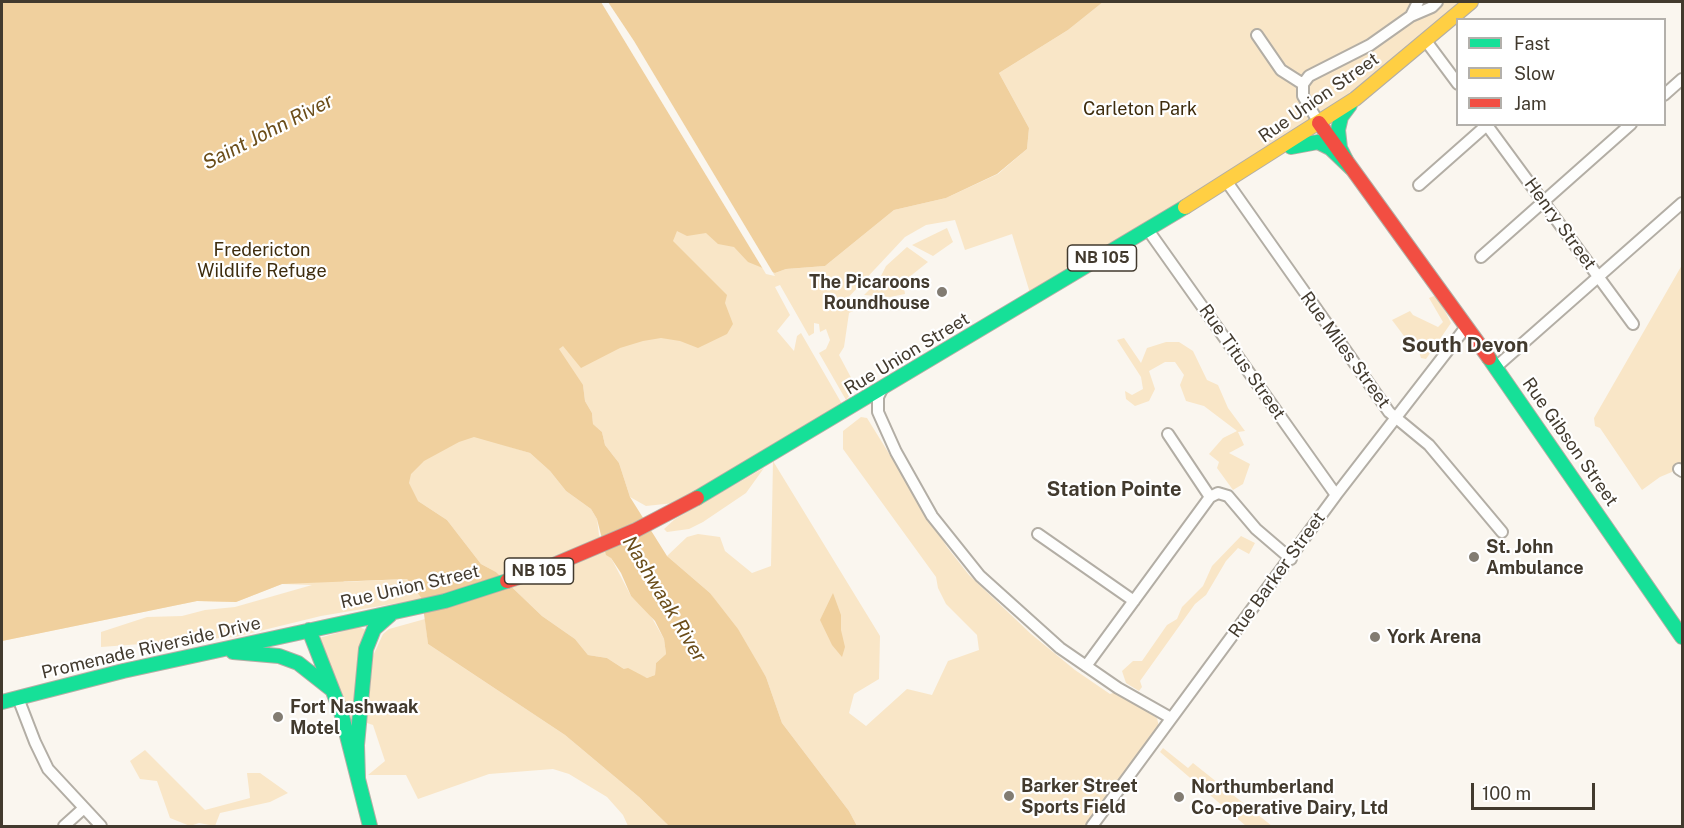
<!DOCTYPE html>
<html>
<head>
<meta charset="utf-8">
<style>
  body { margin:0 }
  #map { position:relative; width:1684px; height:828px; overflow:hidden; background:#faf6ef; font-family:"Public Sans",sans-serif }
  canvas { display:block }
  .frame { position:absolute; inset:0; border:3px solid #423a2e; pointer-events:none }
  .legend { position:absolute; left:1456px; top:18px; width:210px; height:108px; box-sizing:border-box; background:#fff; border:2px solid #b3b0ab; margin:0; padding:8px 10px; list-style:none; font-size:18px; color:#423a2e }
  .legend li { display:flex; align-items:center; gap:12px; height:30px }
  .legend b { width:30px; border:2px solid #b3b0ab }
  .scale { position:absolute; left:1471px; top:783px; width:124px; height:27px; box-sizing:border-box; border:3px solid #423a2e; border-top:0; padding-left:8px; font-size:18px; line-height:21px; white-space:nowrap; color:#423a2e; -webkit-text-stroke:4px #fff; paint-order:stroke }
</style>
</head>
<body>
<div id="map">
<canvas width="1684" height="828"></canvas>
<div class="frame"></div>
<ul class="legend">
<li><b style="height:8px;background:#16e098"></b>Fast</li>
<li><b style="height:8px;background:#ffcf43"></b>Slow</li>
<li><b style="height:8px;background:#f24e42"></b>Jam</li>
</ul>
<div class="scale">100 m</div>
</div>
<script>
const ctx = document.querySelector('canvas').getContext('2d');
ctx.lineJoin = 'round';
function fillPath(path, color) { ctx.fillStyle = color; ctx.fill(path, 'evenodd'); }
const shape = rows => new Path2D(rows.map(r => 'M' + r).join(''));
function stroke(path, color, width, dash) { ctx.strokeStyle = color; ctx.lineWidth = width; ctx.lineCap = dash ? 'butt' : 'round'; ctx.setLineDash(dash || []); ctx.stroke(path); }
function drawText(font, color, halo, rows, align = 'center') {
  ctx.font = font + ' "Public Sans",sans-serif'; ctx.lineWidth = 4.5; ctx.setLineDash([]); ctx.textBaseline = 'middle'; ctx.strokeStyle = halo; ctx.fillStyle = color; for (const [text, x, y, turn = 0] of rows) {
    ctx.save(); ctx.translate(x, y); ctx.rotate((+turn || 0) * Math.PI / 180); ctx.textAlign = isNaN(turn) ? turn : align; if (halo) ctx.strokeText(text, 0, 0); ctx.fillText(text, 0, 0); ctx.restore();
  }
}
const green = shape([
  [2,2,601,2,712,184,775,273,786,269,825,266,894,210,946,198,998,174,1027,149,1029,128,999,73,1068,30,1103,2,1471,2,1355,99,1030,293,1012,234,965,250,955,220,926,225,905,237,845,301,858,300,860,302,855,310,849,313,844,347,839,355,856,387,846,400,819,353,826,349,830,340,826,329,820,332,819,324,814,323,814,333,809,336,780,285,775,287,790,315,777,331,794,351,797,336,801,333,842,404,674,503,646,506,630,497,619,463,605,445,602,432,593,424,592,413,585,401,583,385,475,436,530,453,550,471,566,491,591,509,597,519,599,535,631,596,648,611,664,639,666,654,656,663,655,675,647,678,624,669,607,658,588,655,575,639,542,616,496,572,481,564,447,520,418,501,343,582,407,579,422,599,321,616,235,637,101,647,101,632,147,617,182,616,205,610,235,607,312,585,282,584,236,602,197,601,2,641],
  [947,228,953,242,933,256,912,245],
  [907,247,928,262,903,282,905,294,890,297,864,295,879,280,886,266],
  [1682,265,1682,471,1679,469,1660,477,1642,490,1600,428,1595,426,1594,418],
  [1434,296,1439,299,1451,323,1426,359,1421,358,1417,346,1410,344,1392,320,1410,311,1413,315,1438,327,1443,322,1429,298],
  [1124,338,1141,363,1147,348,1166,342,1179,342,1193,351,1207,380,1218,385,1228,408,1245,431,1238,432,1244,445,1229,453,1250,464,1243,484,1233,490,1217,468,1219,462,1209,454,1223,438,1237,431,1204,406,1186,401,1180,385,1184,375,1175,362,1165,362,1149,371,1155,389,1149,401,1135,406,1126,399,1125,391,1132,395,1143,389,1141,377,1117,340],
  [861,417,867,418,947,547,969,575,1031,634,1075,670,1110,694,1116,692,1157,718,1159,727,1152,738,1085,826,857,826,849,811,782,723,766,677,710,593,667,556,687,537,698,534,720,537,725,551,752,573,771,566,773,461,880,636,879,679,854,694,849,713,866,726,907,689,932,695,948,661,979,650,977,635,946,604,938,588,936,577,843,449,843,431],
  [764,468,746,493,703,522,689,529,667,532,664,529,675,519],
  [1241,536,1255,543,1249,554,1238,548,1226,561,1206,595,1195,604,1140,681,1142,687,1139,691,1126,683,1122,671,1133,661,1142,661,1167,625,1177,619,1182,607,1203,586,1212,566],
  [425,619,428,644,565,735,639,797,669,826,628,826,623,815,607,797,569,774,553,769,489,774,418,799,406,775,368,775,385,761,373,725,367,723,373,656,383,634,389,629],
  [359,627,366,630,352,727,319,638],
  [1163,748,1188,768,1193,763,1272,826,1246,826,1160,752],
  [145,750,205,810,250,798,247,773,260,773,288,793,270,802,220,813,215,826,199,823,190,826,170,818,157,781,140,779,130,761]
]);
const water = shape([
  [2,2,1103,2,1068,30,999,73,1029,128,1027,149,997,174,946,198,894,210,825,266,786,269,775,273,748,262,734,247,718,244,706,233,687,236,677,231,673,241,727,295,725,303,733,324,727,334,698,348,680,341,661,338,643,341,620,348,581,368,563,346,559,349,583,385,585,401,592,413,593,424,602,432,605,445,619,463,630,497,667,556,710,593,738,629,766,677,782,723,849,811,857,826,669,826,639,797,565,735,428,644,422,599,407,579,282,584,236,602,197,601,2,641],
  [474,437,530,453,550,471,566,491,591,509,597,519,606,555,611,558,621,573,631,596,655,621,664,639,666,654,656,663,655,675,647,678,628,668,624,669,607,658,588,655,575,639,542,616,496,572,481,564,447,520,418,501,409,483,411,474,424,461,459,442],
  [833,593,841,615,841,630,845,647,842,657,832,645,820,620]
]);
const pier = shape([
  [601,2,608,2,634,41,775,276,766,274]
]);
const street = shape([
  [1411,16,1418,2],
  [1257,35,1281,70,1303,84],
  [1426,41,1458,84],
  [1664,95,1682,79],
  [1319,123,1303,96,1303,84,1309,76,1370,45,1411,16,1432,7,1437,2],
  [1486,124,1633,324],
  [1227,182,1389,412,1429,445,1502,532],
  [1419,185,1488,124],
  [1148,230,1336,495],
  [1481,257,1631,124],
  [1496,367,1682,203],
  [882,389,878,397,878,412,896,452,932,516,980,576,1060,648,1118,688,1171,718],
  [1168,434,1210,497,1218,493,1228,496,1256,529,1291,559],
  [1679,469,1682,471],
  [1038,534,1134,601],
  [1086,666,1210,497],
  [18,698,35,742,48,769,101,826],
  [64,826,84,808],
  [1092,826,1336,495,1466,327]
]);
const fast = shape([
  [1291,147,1318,142,1330,148,1351,168],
  [1346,160,1340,148,1338,130,1341,117,1350,105],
  [1489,358,1682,637],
  [697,498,1185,207],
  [309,630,341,712,370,826],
  [233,652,279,656,298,663,331,689],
  [2,702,123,671,445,601,507,581],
  [358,778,357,745,366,649,374,629,390,615]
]);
const slow = shape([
  [1185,207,1355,99,1471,2]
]);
const jam = shape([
  [1319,123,1489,358],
  [507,581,544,569,636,530,697,498]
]);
const markers = [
  [942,292,6,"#827c72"],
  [1474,557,6,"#827c72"],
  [1375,637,6,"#827c72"],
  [278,717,6,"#827c72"],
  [1009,796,6,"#827c72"],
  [1179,797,6,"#827c72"]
];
const shields = [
  [1102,258,69],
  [539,571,69]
];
const shieldNames = [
  ["NB 105",1102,258],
  ["NB 105",539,571]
];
const streetNames = [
  ["Rue Union Street",1319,98,-35],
  ["Henry Street",1560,224,54],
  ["Rue Miles Street",1345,350,54],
  ["Rue Union Street",907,354,-31],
  ["Rue Titus Street",1242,362,55],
  ["Rue Gibson Street",1570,442,55],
  ["Rue Barker Street",1277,575,-54],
  ["Rue Union Street",410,587,-13],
  ["Promenade Riverside Drive",151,648,-13]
];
const parkNames = [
  ["Carleton Park",1140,109],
  ["Fredericton",262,250],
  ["Wildlife Refuge",262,271]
];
const poiNames = [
  ["The Picaroons",930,282,"right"],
  ["Roundhouse",930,303,"right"],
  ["St. John",1486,547],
  ["Ambulance",1486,568],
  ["York Arena",1387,637],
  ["Fort Nashwaak",290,707],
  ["Motel",290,728],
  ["Barker Street",1021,786],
  ["Sports Field",1021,807],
  ["Northumberland",1191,787],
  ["Co-operative Dairy, Ltd",1191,808]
];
const waterNames = [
  ["Saint John River",268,132,-27],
  ["Nashwaak River",664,599,59]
];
const neighbourhoodNames = [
  ["Station Pointe",1114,490]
];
const quarterNames = [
  ["South Devon",1465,346]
];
fillPath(green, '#f9e6c7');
fillPath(water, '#f0d09e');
fillPath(pier, '#faf6ef');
stroke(street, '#b3aea5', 14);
stroke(fast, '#b3aea5', 16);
stroke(slow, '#b3aea5', 16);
stroke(jam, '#b3aea5', 16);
stroke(street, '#fefefd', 10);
stroke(fast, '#16e098', 14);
stroke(slow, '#ffcf43', 14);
stroke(jam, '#f24e42', 14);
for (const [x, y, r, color] of markers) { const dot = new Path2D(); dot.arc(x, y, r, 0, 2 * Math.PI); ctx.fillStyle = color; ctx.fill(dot); stroke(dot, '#fff', 2); }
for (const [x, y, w] of shields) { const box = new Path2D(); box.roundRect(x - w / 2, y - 13, w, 26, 4.5); ctx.fillStyle = '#fff'; ctx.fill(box); stroke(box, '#423a2e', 1.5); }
drawText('bold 16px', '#423a2e', null, shieldNames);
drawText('18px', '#423a2e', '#fff', streetNames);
drawText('18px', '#3e2c0d', '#fff', parkNames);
drawText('bold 18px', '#423a2e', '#fff', poiNames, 'left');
drawText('italic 20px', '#6b4d19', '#fff', waterNames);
drawText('bold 20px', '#423a2e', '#fff', neighbourhoodNames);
drawText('bold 21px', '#423a2e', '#fff', quarterNames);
</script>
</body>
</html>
